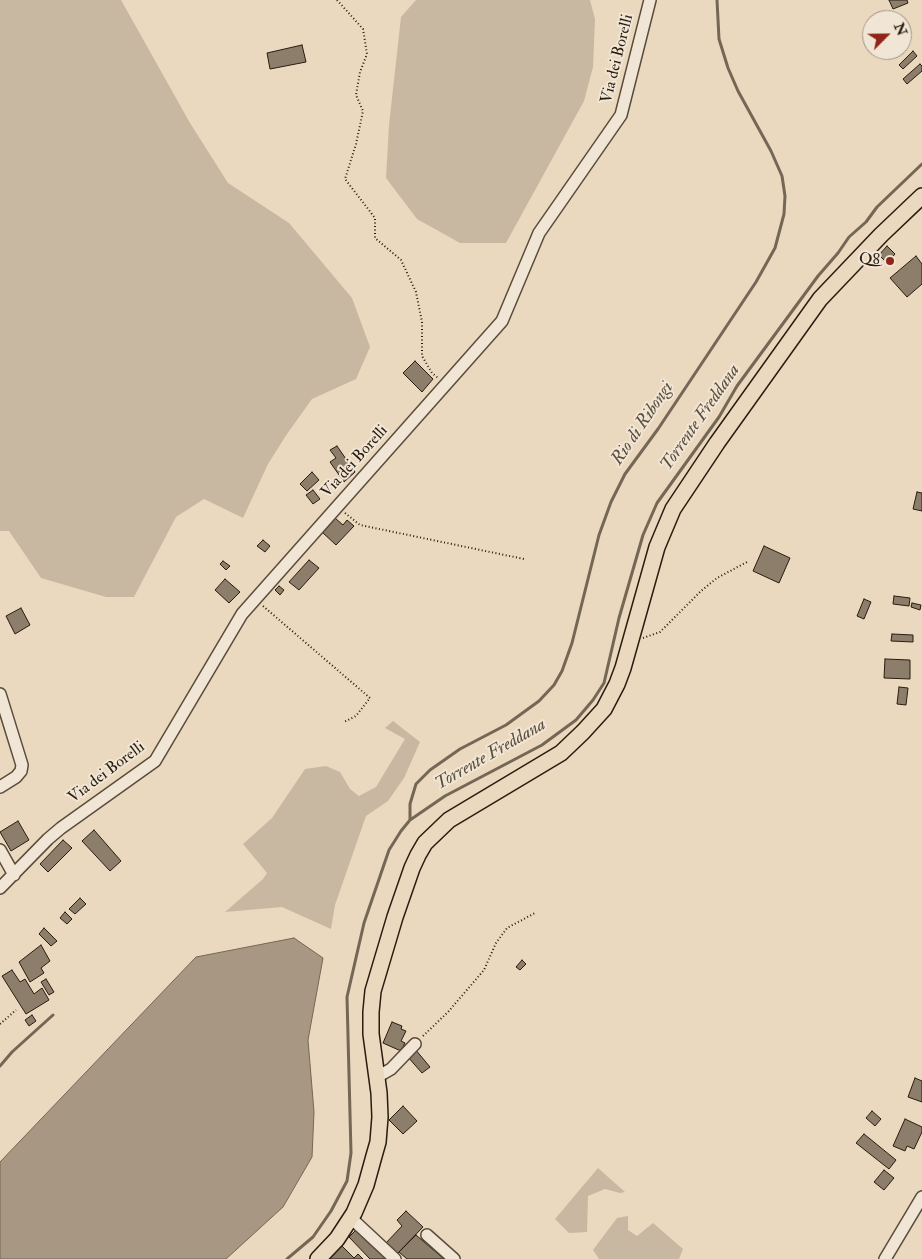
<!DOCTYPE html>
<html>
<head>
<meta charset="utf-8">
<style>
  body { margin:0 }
  #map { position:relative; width:922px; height:1259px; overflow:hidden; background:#ead8bf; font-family:"IM FELL Double Pica",serif }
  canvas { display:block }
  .north { position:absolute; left:862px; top:10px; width:50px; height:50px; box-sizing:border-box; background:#f1e6d5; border:1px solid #a19686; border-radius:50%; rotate:67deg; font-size:14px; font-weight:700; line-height:20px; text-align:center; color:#291d0f }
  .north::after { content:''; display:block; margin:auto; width:18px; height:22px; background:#8f2418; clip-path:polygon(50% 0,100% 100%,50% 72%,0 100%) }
</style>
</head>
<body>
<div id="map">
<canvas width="922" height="1259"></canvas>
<div class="north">N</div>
</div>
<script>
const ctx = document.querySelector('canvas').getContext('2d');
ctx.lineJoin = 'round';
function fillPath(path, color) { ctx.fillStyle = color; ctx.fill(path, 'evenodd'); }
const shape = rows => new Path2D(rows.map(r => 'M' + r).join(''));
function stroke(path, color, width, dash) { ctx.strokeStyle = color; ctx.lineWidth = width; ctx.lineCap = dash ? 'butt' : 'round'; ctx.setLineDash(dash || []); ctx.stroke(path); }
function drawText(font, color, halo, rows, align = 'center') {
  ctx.font = font + ' "IM FELL Double Pica",serif'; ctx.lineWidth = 4; ctx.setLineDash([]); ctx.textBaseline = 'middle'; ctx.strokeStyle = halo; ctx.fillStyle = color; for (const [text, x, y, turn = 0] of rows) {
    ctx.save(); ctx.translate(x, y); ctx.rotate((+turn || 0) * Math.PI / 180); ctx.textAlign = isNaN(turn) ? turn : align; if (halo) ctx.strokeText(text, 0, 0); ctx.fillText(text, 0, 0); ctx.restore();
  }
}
const green = shape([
  [0,0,121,0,190,123,228,183,289,223,352,298,370,347,356,379,312,399,287,434,268,464,243,518,204,499,176,517,134,597,106,597,41,578,9,531,0,531],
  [416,0,590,0,595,19,593,67,584,101,506,243,460,243,417,219,386,178,389,125,401,17],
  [393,721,420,742,404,778,388,801,366,816,335,905,331,929,282,907,225,912,263,879,267,873,243,844,272,818,305,769,326,766,340,772,350,789,359,796,376,787,405,739,385,728],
  [598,1168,625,1192,620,1193,605,1189,588,1196,587,1232,569,1233,555,1219],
  [628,1216,628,1230,637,1236,653,1223,683,1249,679,1259,599,1259,593,1250,617,1218]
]);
const water = shape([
  [294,938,323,958,308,1040,314,1112,312,1157,283,1207,226,1259,0,1259,0,1162,196,957,294,938]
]);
const stream = shape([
  [410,820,410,804,416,784,430,770,460,749,506,725,539,701,554,685,562,671,572,643,599,535,611,502,625,474,658,429,756,282,775,248,784,214,785,196,782,176,771,151,738,91,728,68,719,39,717,0],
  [0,1066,12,1052,53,1015],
  [287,1259,313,1237,331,1211,347,1181,351,1153,347,997,364,923,389,850,401,831,410,820,445,796,542,745,576,720,593,700,604,683,619,618,643,535,657,503,719,417,737,386,818,276,838,253,849,237,866,222,877,207,922,164]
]);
const building = shape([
  [889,0,907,0,908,3,893,9,889,0],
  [302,45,306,62,270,69,267,53,302,45],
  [913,51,917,56,903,69,899,65,913,51],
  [920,64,922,66,922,71,907,84,903,79,920,64],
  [887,246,895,254,887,263,879,255,887,246],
  [916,256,922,264,922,284,907,297,890,278,916,256],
  [415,361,433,379,422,392,403,373,415,361],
  [337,446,355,472,344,482,330,462,336,458,330,450,337,446],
  [312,472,319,480,307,491,300,484,312,472],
  [313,490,320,499,313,504,306,495,313,490],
  [917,492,922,493,922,511,913,509,917,492],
  [335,518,343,525,347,520,354,526,336,545,322,532,335,518],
  [263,540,270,546,265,552,257,546,263,540],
  [764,546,790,558,779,583,753,571,764,546],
  [309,560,319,568,299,590,289,582,309,560],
  [223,561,230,566,226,570,220,564,223,561],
  [225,579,240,592,229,603,215,590,225,579],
  [279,586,284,590,280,595,275,590,279,586],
  [894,596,910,598,909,606,893,604,894,596],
  [864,599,871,602,864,619,857,616,864,599],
  [912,603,921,605,920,610,911,607,912,603],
  [21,608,30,625,15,634,6,616,21,608],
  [892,634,913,635,913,642,891,641,892,634],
  [885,659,910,660,910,679,884,678,885,659],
  [899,687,908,688,906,705,897,704,899,687],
  [18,821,29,840,11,851,0,832,18,821],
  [94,830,121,861,110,871,82,841,94,830],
  [63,840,72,848,48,872,40,864,63,840],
  [80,898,86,904,75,914,69,909,80,898],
  [65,912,72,919,67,924,60,918,65,912],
  [44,928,57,941,51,946,39,934,44,928],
  [41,945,50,961,41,968,44,973,30,982,19,962,41,945],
  [522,960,526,964,520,970,516,967,522,960],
  [12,970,20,982,25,979,34,994,42,988,49,1000,26,1014,2,976,12,970],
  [46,979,54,992,49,995,41,982,46,979],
  [32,1015,36,1021,29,1026,25,1020,32,1015],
  [392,1022,402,1026,401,1029,406,1031,401,1041,405,1043,401,1051,383,1043,392,1022],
  [415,1049,430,1067,422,1073,407,1056,415,1049],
  [915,1078,922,1081,922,1102,908,1097,915,1078],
  [403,1106,417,1121,403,1134,389,1120,403,1106],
  [872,1111,881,1119,875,1126,866,1118,872,1111],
  [905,1119,922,1127,922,1132,914,1149,907,1146,905,1151,893,1146,905,1119],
  [864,1134,896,1160,889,1169,856,1143,864,1134],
  [884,1170,894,1178,884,1190,874,1182,884,1170],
  [406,1211,423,1227,396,1255,385,1244,402,1226,397,1220,406,1211],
  [357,1229,386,1259,370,1259,349,1237,357,1229],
  [416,1235,444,1259,407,1259,399,1252,416,1235],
  [341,1245,354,1258,358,1254,363,1259,328,1259,341,1245]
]);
const path = shape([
  [337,0,363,29,367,54,360,72,356,95,363,111,356,144,345,179,375,218,375,238,401,260,416,292,422,322,422,356,432,373,438,378],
  [345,513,360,525,524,559],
  [263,606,370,698,356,716,344,722],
  [643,638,660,632,701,591,717,578,747,562],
  [0,1024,16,1010],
  [423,1036,448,1012,484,970,496,943,507,928,535,913]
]);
const minor = shape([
  [0,694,22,765,21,771,16,777,0,787],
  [0,850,14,875],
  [0,888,48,839,61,828,155,761,242,614,502,321,539,233,621,115,650,0],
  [377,1077,391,1069,415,1044],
  [351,1218,395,1259],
  [427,1235,454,1259],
  [885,1259,922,1197]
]);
const major = shape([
  [318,1259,337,1239,354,1213,366,1185,374,1156,378,1142,380,1117,379,1093,371,1034,371,1012,373,991,395,917,412,868,418,855,425,843,449,820,561,753,583,732,604,709,617,684,623,668,657,547,673,509,717,443,820,299,881,235,922,196]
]);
const markers = [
  [890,261,5,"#8f2418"]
];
const streetNames = [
  ["Via dei Borelli",618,59,-76],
  ["Via dei Borelli",355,462,-48],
  ["Via dei Borelli",107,773,-37]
];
const poiNames = [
  ["Q8",880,261]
];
const waterNames = [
  ["Torrente Freddana",701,418,-55],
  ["Rio di Ribongi",643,424,-56],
  ["Torrente Freddana",491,755,-30]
];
fillPath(green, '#c9b8a1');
fillPath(water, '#a89883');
stroke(water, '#756755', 1);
stroke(stream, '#756755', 3);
fillPath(building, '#8d7e6b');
stroke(building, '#291d0f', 1);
stroke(minor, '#594c3b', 14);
stroke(major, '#291d0f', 18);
stroke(path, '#291d0f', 2, [1, 2.5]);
stroke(minor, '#f1e6d5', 11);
stroke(major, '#ead8bf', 15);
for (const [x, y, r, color] of markers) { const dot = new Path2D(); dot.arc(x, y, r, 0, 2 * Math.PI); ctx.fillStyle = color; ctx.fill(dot); stroke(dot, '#f1e6d5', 2); }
drawText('16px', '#291d0f', '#f1e6d5', streetNames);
drawText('16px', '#291d0f', '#f1e6d5', poiNames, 'right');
drawText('italic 18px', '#5c4e3d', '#f1e6d5', waterNames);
</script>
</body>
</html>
